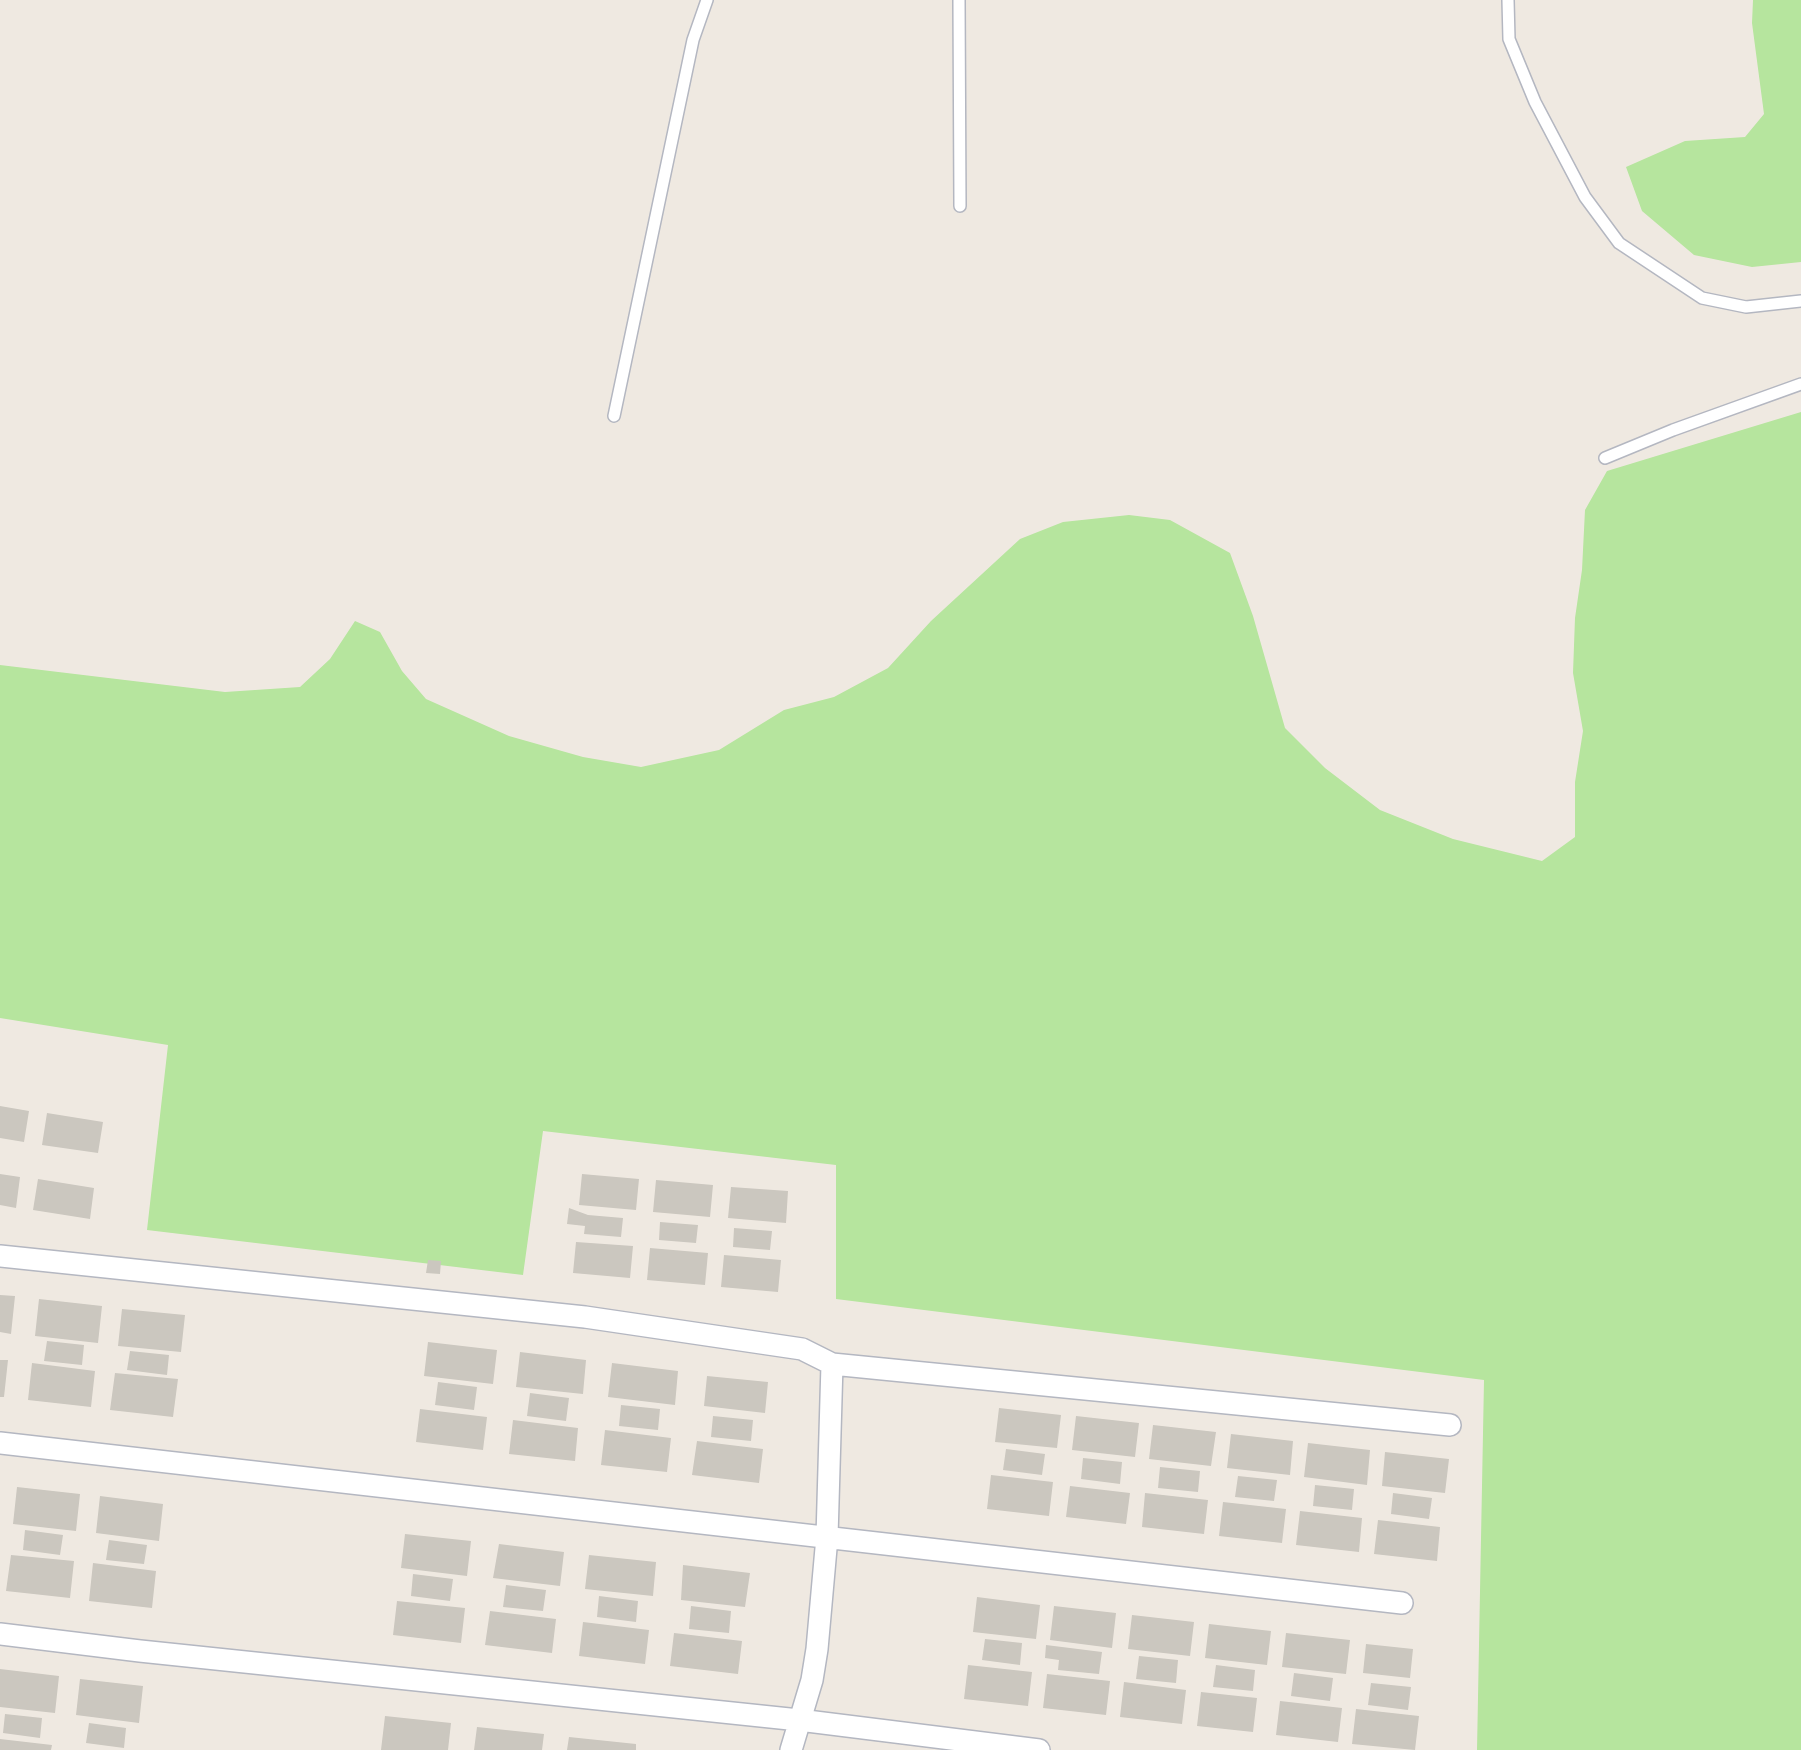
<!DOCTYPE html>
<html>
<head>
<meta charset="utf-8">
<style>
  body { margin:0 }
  canvas { display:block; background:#efe9e1 }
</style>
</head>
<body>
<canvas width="1801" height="1750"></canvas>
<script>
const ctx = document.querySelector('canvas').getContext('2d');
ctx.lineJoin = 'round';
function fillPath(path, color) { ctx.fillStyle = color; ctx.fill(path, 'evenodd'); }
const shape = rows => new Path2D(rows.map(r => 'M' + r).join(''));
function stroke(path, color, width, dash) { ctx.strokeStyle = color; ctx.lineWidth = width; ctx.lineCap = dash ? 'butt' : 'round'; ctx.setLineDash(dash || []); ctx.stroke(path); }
const green = shape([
  [1753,0,1801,0,1801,262,1752,267,1694,255,1642,211,1626,167,1685,141,1745,137,1764,114,1752,23],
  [1801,412,1801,1750,1477,1750,1484,1380,836,1299,836,1165,543,1131,523,1275,147,1230,168,1045,0,1018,0,665,225,692,300,687,330,659,355,621,380,632,402,671,426,699,509,736,583,757,641,767,719,750,784,710,834,697,888,668,931,621,1020,539,1063,522,1129,515,1170,520,1230,553,1253,616,1285,728,1325,768,1380,810,1453,839,1542,861,1575,837,1575,782,1583,731,1573,673,1575,618,1582,570,1585,510,1607,471]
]);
const building = shape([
  [0,1106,29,1111,24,1142,0,1138],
  [47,1113,103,1122,98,1153,42,1145],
  [0,1174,20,1177,16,1208,0,1205],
  [582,1174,639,1179,636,1210,579,1205],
  [38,1179,94,1188,90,1219,33,1210],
  [656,1180,713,1185,710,1217,653,1212],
  [731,1187,788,1191,786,1223,728,1218],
  [569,1208,588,1215,623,1218,621,1237,584,1234,585,1226,567,1224],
  [660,1222,698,1225,696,1243,659,1240],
  [734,1228,772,1231,770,1250,733,1247],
  [576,1242,633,1246,630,1278,573,1273],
  [650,1248,708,1253,705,1285,647,1280],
  [724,1255,781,1260,778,1292,721,1287],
  [428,1260,441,1261,440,1274,426,1273],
  [0,1295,15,1296,11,1334,0,1332],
  [39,1299,102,1306,98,1343,35,1336],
  [122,1309,185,1315,181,1352,118,1346],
  [47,1341,84,1345,82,1365,44,1361],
  [428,1342,497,1350,493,1384,424,1376],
  [130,1351,169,1355,167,1375,127,1370],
  [520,1352,586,1360,583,1394,516,1387],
  [0,1360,8,1360,4,1397,0,1397],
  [32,1363,95,1371,91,1407,28,1400],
  [612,1363,678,1371,675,1405,608,1397],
  [115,1373,178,1379,173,1417,110,1410],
  [707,1376,768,1382,765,1413,704,1406],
  [438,1382,477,1387,474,1410,435,1405],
  [530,1393,569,1398,566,1421,527,1416],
  [621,1405,660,1409,658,1430,619,1426],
  [999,1408,1061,1415,1057,1448,995,1442],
  [420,1409,487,1417,483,1450,416,1442],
  [713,1416,753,1420,751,1441,711,1437],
  [1076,1416,1139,1423,1135,1457,1072,1450],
  [513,1420,578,1428,575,1461,509,1454],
  [1153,1425,1216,1432,1211,1466,1149,1459],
  [605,1430,671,1438,667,1472,601,1465],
  [1231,1434,1293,1441,1290,1475,1227,1468],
  [697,1441,763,1449,759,1483,692,1475],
  [1308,1443,1370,1450,1367,1485,1304,1477],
  [1006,1449,1045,1454,1042,1475,1003,1470],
  [1385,1452,1449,1459,1445,1493,1382,1486],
  [1083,1458,1122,1462,1120,1484,1081,1479],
  [1160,1467,1200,1471,1198,1492,1158,1488],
  [991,1475,1053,1482,1049,1516,987,1509],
  [1238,1476,1277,1480,1274,1501,1235,1497],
  [1315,1485,1354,1489,1352,1510,1313,1506],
  [1070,1486,1130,1493,1126,1524,1066,1517],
  [17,1487,80,1494,76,1531,13,1524],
  [1145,1493,1208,1500,1204,1534,1142,1527],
  [1393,1493,1432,1498,1429,1519,1391,1514],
  [100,1496,163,1504,159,1541,96,1533],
  [1223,1502,1286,1509,1282,1543,1219,1536],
  [1300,1511,1362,1518,1359,1552,1296,1545],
  [1378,1520,1440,1527,1437,1561,1374,1554],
  [25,1530,63,1535,60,1555,23,1550],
  [405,1534,471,1541,467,1576,401,1568],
  [109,1540,147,1545,144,1564,106,1560],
  [499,1544,564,1552,560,1586,493,1578],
  [11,1555,74,1561,70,1598,6,1591],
  [589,1555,656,1562,653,1596,585,1589],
  [93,1563,156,1571,152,1608,89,1601],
  [683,1565,750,1573,745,1607,681,1600],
  [413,1574,453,1579,450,1601,411,1596],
  [506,1585,546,1590,543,1611,503,1607],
  [599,1596,638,1601,636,1622,597,1617],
  [977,1597,1040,1605,1036,1639,973,1632],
  [397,1601,465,1608,461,1643,393,1635],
  [691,1606,731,1611,729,1633,689,1629],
  [1054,1606,1116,1613,1112,1648,1050,1640],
  [490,1611,556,1619,552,1653,485,1645],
  [1132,1615,1194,1622,1190,1656,1128,1649],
  [583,1622,649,1630,645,1664,579,1656],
  [1209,1624,1271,1631,1267,1665,1205,1658],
  [674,1633,742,1641,738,1674,670,1666],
  [1286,1633,1350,1640,1346,1674,1282,1667],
  [985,1639,1022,1643,1020,1665,982,1660],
  [1366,1644,1413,1649,1410,1678,1363,1673],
  [1046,1645,1102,1652,1099,1674,1058,1670,1059,1660,1045,1658],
  [1139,1656,1178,1660,1176,1683,1136,1679],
  [968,1665,1032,1672,1028,1706,964,1699],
  [1216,1665,1255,1670,1253,1691,1213,1687],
  [0,1669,59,1676,55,1713,0,1707],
  [1294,1673,1333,1678,1330,1701,1291,1696],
  [1047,1674,1110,1681,1106,1715,1043,1708],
  [80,1679,143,1686,139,1723,76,1715],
  [1124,1682,1186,1690,1182,1724,1120,1717],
  [1371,1683,1411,1687,1408,1710,1368,1705],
  [1201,1692,1257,1698,1253,1732,1197,1726],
  [1280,1701,1342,1708,1338,1742,1276,1735],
  [1356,1709,1419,1716,1415,1750,1352,1744],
  [5,1714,42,1718,40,1738,3,1733],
  [385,1716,451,1723,448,1750,381,1750],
  [89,1723,126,1728,124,1748,86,1743],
  [477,1727,544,1734,542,1750,474,1750],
  [569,1737,636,1744,636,1750,567,1750],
  [0,1739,52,1745,51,1750,0,1750]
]);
const service = shape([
  [959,0,960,206],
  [1508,0,1509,39,1535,102,1585,197,1619,243,1702,298,1746,307,1801,301],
  [614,416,693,40,707,0],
  [1605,458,1673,430,1801,384]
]);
const minor = shape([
  [0,1256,585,1317,802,1349,832,1364,827,1537,817,1649,812,1680,791,1750],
  [832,1364,1450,1425],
  [0,1443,1402,1603],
  [0,1634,140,1651,799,1720,1039,1750]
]);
fillPath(green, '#b6e59e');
fillPath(building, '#cbc7bf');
stroke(service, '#b4b7c1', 14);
stroke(minor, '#b4b7c1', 24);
stroke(service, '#fff', 11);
stroke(minor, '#fff', 21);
</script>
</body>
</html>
